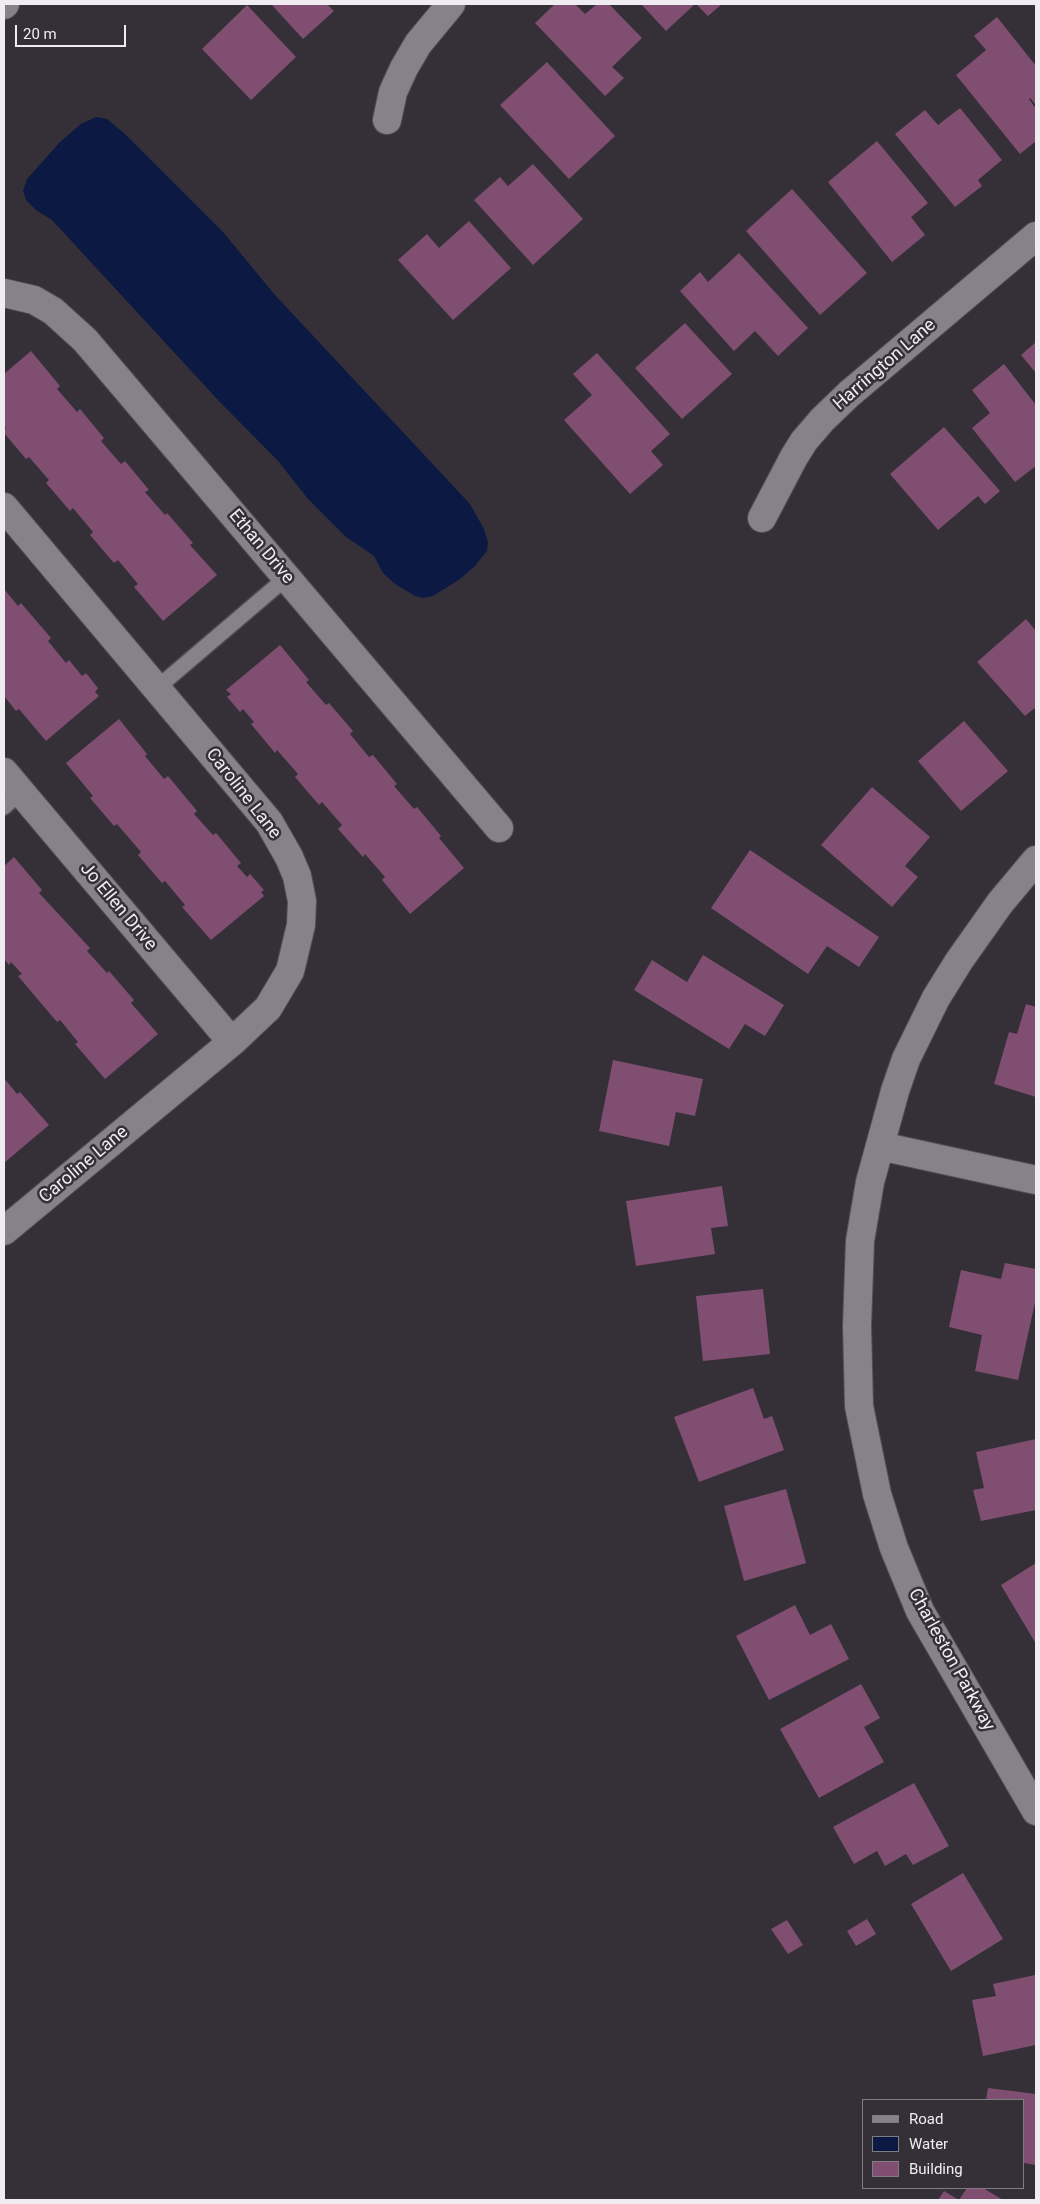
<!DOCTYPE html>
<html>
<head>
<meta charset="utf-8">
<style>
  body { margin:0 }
  #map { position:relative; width:1040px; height:2204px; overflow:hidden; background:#353038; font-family:Roboto,sans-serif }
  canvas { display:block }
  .frame { position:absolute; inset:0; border:5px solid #f0edf2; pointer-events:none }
  .legend { position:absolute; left:862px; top:2099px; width:162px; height:90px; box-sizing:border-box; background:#353038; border:1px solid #807c82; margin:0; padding:6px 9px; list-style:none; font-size:15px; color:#f0edf2 }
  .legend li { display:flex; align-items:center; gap:10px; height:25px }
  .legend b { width:25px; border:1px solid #807c82 }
  .scale { position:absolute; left:15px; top:25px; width:111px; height:22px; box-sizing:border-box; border:2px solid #f0edf2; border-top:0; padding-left:6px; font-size:15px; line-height:18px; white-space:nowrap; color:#f0edf2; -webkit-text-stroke:4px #353038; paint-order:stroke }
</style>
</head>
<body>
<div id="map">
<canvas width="1040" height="2204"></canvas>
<div class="frame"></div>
<ul class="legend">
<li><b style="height:6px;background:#87828a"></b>Road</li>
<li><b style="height:14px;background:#0c1943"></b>Water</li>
<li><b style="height:14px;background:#7f4e71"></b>Building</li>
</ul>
<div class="scale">20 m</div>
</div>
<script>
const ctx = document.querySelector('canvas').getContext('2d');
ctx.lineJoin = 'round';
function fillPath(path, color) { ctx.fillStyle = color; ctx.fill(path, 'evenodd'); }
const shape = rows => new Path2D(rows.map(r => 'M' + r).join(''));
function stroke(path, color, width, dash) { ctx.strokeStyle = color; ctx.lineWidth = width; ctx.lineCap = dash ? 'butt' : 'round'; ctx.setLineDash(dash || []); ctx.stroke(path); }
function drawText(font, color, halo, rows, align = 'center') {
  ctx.font = font + ' Roboto,sans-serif'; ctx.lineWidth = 5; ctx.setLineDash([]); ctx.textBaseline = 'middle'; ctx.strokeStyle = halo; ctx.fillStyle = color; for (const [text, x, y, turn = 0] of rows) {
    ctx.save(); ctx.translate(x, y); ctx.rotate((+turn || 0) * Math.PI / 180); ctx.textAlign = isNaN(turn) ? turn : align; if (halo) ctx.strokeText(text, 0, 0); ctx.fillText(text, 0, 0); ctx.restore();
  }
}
const water = shape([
  [96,117,107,119,125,134,223,232,275,295,470,504,484,529,488,542,487,551,474,567,460,579,433,596,423,598,415,596,395,584,383,573,374,556,346,537,308,499,279,462,218,400,52,220,36,210,26,200,23,191,27,179,60,142,81,124]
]);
const building = shape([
  [271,4,327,4,334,11,303,39],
  [555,4,575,4,585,14,597,4,609,4,642,38,612,67,624,78,605,96,535,23],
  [641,4,695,4,666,31],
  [696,4,722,4,708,16],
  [247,5,296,57,251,100,202,49],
  [997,17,1036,66,1036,105,1030,98,1029,99,1036,109,1036,141,1020,154,956,75,986,50,974,36],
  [547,62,615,136,569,179,500,105],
  [960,108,1002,160,978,180,982,186,955,207,895,134,925,110,938,125],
  [877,141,928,203,911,217,925,235,892,262,828,182],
  [533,164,583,219,533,265,474,200,500,177,508,186],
  [792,189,867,273,820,315,746,231],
  [469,221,511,268,453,320,398,260,427,234,439,248],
  [739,253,808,328,778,356,755,331,734,351,680,291,700,272,708,282],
  [685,323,732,374,682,419,635,368],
  [1036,342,1036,373,1021,355],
  [31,351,60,386,57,389,77,412,80,409,104,438,101,441,121,464,125,461,149,490,145,492,165,515,167,513,193,543,190,545,217,575,163,621,134,587,138,584,118,560,114,563,90,535,93,532,73,508,70,511,46,483,49,480,29,457,26,459,4,433,6,428,4,425,4,374],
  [597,353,670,434,651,451,663,465,630,494,564,420,592,395,573,374],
  [1004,364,1036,405,1036,466,1015,482,972,428,990,413,972,390],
  [944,427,1000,491,985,504,978,496,938,530,890,474],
  [4,589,18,606,21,603,51,638,48,641,66,663,69,660,82,676,86,673,98,688,95,692,99,696,46,741,19,709,16,711,4,696],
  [1026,619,1036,631,1036,707,1025,716,977,662],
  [280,645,309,680,306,682,326,705,329,703,353,731,350,734,369,757,373,755,397,784,394,786,414,809,417,807,441,836,439,838,464,868,410,914,382,880,385,877,365,854,363,857,338,829,342,825,322,802,319,805,295,777,298,774,277,750,275,753,251,724,254,722,243,709,240,712,227,697,231,694,226,690],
  [119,719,147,754,145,756,164,779,168,776,197,811,194,814,213,835,216,833,241,863,237,866,247,877,250,874,264,890,261,892,264,896,211,940,182,907,185,905,165,881,162,883,138,855,141,852,117,824,114,826,90,798,93,796,66,763],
  [964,721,1008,771,961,811,918,761],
  [872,787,930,837,905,866,918,877,892,907,821,845],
  [750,850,879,937,859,967,827,946,808,974,711,908],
  [14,857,42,890,39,893,90,948,87,951,107,973,109,971,134,1000,131,1003,158,1034,105,1079,75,1044,78,1042,60,1020,57,1022,18,976,22,974,11,962,9,965,4,959,4,866],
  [703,955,784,1005,765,1036,745,1024,729,1049,634,990,652,960,687,982],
  [1026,1004,1036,1007,1036,1097,994,1084,1009,1032,1017,1034],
  [613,1060,703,1079,695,1116,676,1112,669,1146,599,1131],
  [4,1078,17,1094,20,1092,49,1125,4,1163],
  [722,1186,728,1226,711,1228,715,1254,636,1266,626,1201],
  [1005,1263,1036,1269,1036,1298,1018,1380,975,1371,982,1335,949,1327,961,1270,1001,1279],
  [763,1289,770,1354,703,1361,696,1296],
  [753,1388,764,1419,772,1416,784,1450,699,1482,674,1417],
  [1036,1439,1036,1510,981,1521,973,1490,984,1488,976,1452],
  [786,1489,806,1563,744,1581,724,1506],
  [1036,1563,1036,1644,1001,1585],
  [795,1605,810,1635,831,1624,849,1659,769,1700,736,1636],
  [861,1684,880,1718,864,1727,884,1762,819,1798,780,1729],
  [914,1783,949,1846,913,1865,906,1854,885,1866,877,1851,854,1864,833,1827],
  [963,1873,1003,1939,951,1971,911,1904],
  [867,1919,876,1934,856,1946,847,1931],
  [787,1920,803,1945,788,1954,771,1929],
  [1035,1975,1036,2045,983,2056,972,2000,996,1996,993,1984],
  [988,2088,1036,2094,1036,2165,1024,2163,1024,2100,986,2100],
  [967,2188,983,2188,1003,2200,959,2200],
  [944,2191,959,2200,938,2200]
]);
const lane = shape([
  [157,688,286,578],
  [4,807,21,792]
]);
const street = shape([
  [4,5,5,4],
  [387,120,393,92,404,68,418,44,451,4],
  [4,293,34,300,53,311,85,340,499,828],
  [4,507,269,822,289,857,297,876,302,901,301,925,290,971,268,1008,232,1042,4,1231],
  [762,518,794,457,804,441,822,420,849,394,1036,236],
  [4,772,232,1042],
  [1036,860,1000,903,959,961,936,998,906,1059,895,1091,870,1182,860,1241,857,1326,859,1406,877,1494,894,1548,920,1611,1036,1811],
  [880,1146,1036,1180]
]);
const streetNames = [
  ["Harrington Lane",885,365,-41],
  ["Ethan Drive",261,547,50],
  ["Caroline Lane",243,794,52],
  ["Jo Ellen Drive",118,907,50],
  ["Caroline Lane",84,1165,-40],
  ["Charleston Parkway",951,1660,61]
];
fillPath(water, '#0c1943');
fillPath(building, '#7f4e71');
stroke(lane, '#544f56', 18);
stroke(street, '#544f56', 30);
stroke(lane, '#87828a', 15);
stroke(street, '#87828a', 28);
drawText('18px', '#f0edf2', '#353038', streetNames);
</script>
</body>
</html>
